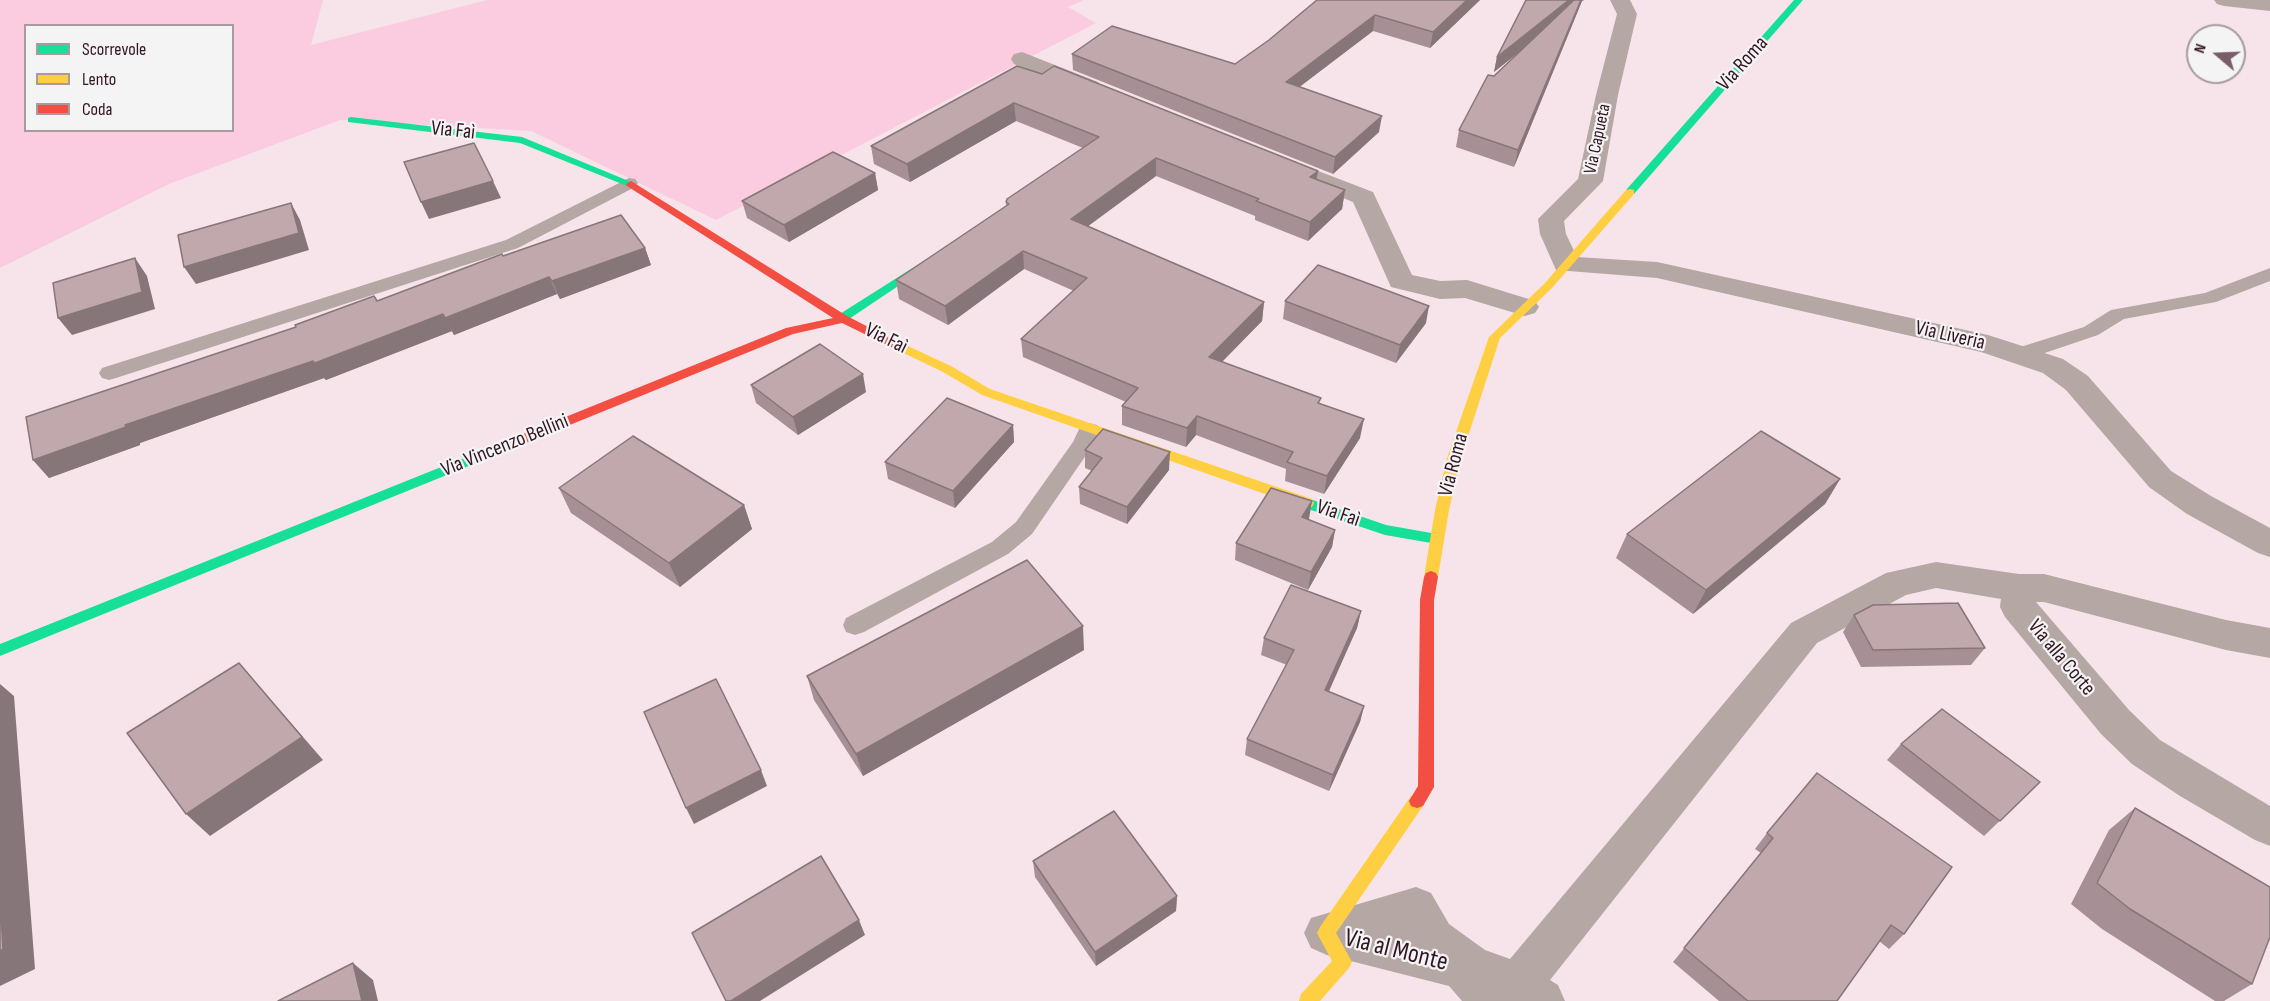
<!DOCTYPE html>
<html>
<head>
<meta charset="utf-8">
<style>
  body { margin:0 }
  #map { position:relative; width:2270px; height:1001px; overflow:hidden; background:#f7e4eb; font-family:"Sofia Sans Condensed",sans-serif }
  canvas { display:block }
  .legend { position:absolute; left:24px; top:24px; width:210px; height:108px; box-sizing:border-box; background:#f4f4f4; border:2px solid #a79ba0; margin:0; padding:8px 10px; list-style:none; font-size:18px; color:#331523 }
  .legend li { display:flex; align-items:center; gap:12px; height:30px }
  .legend b { width:30px; border:2px solid #a79ba0 }
  .north { position:absolute; left:2186px; top:24px; width:60px; height:60px; box-sizing:border-box; background:#f4f4f4; border:2px solid #a79ba0; border-radius:50%; rotate:289deg; font-size:16px; font-weight:700; line-height:24px; text-align:center; color:#331523 }
  .north::after { content:''; display:block; margin:auto; width:21px; height:27px; background:#785d69; clip-path:polygon(50% 0,100% 100%,50% 72%,0 100%) }
</style>
</head>
<body>
<div id="map">
<canvas width="2270" height="1001"></canvas>
<ul class="legend">
<li><b style="height:8px;background:#16e098"></b>Scorrevole</li>
<li><b style="height:8px;background:#ffcf43"></b>Lento</li>
<li><b style="height:8px;background:#f24e42"></b>Coda</li>
</ul>
<div class="north">N</div>
</div>
<script>
const ctx = document.querySelector('canvas').getContext('2d');
ctx.lineJoin = 'round';
function fillPath(path, color) { ctx.fillStyle = color; ctx.fill(path, 'evenodd'); }
const shape = rows => new Path2D(rows.map(r => 'M' + r).join(''));
function stroke(path, color, width, dash) { ctx.strokeStyle = color; ctx.lineWidth = width; ctx.lineCap = dash ? 'butt' : 'round'; ctx.setLineDash(dash || []); ctx.stroke(path); }
function drawText(font, color, halo, rows, align = 'center') {
  ctx.font = font + ' "Sofia Sans Condensed",sans-serif'; ctx.lineWidth = 4.5; ctx.setLineDash([]); ctx.textBaseline = 'middle'; ctx.strokeStyle = halo; ctx.fillStyle = color; for (const [text, x, y, turn = 0] of rows) {
    ctx.save(); ctx.translate(x, y); ctx.rotate((+turn || 0) * Math.PI / 180); ctx.textAlign = isNaN(turn) ? turn : align; if (halo) ctx.strokeText(text, 0, 0); ctx.fillText(text, 0, 0); ctx.restore();
  }
}
const green = shape([
  [0,0,323,0,311,45,487,0,1084,0,1068,7,1096,23,716,220,531,131,340,120,169,184,0,268],
  [26,26,232,26,232,130,26,130]
]);
const lane = shape([
  [629,178,635,179,638,183,635,187,518,248,116,378,109,380,102,378,99,373,102,368,506,240,629,178],
  [2270,268,2270,281,2216,302,2124,319,2098,335,2021,361,2014,359,2011,354,2014,349,2084,327,2111,310,2205,293,2270,268],
  [1089,423,1097,425,1100,430,1093,445,1032,534,1008,554,864,632,855,635,846,632,843,625,846,618,992,542,1016,522,1073,442,1081,425,1089,423]
]);
const street = shape([
  [1610,0,1630,0,1637,14,1618,95,1603,181,1564,221,1566,234,1577,257,1657,262,1988,335,2063,359,2088,376,2171,471,2211,496,2270,528,2270,557,2258,553,2187,514,2149,487,2066,390,2043,373,1981,352,1657,278,1556,270,1540,234,1538,219,1578,179,1596,95,1617,14,1610,0],
  [2214,0,2270,0,2270,11,2224,6,2217,4,2214,0],
  [1022,52,1098,82,1101,87,1098,92,1090,94,1082,92,1014,64,1011,59,1014,54,1022,52],
  [1274,154,1373,192,1412,275,1440,281,1467,280,1535,301,1539,307,1535,313,1525,316,1465,298,1440,299,1391,287,1353,202,1265,166,1262,161,1265,156,1274,154],
  [1936,562,2019,574,2044,574,2226,620,2270,628,2270,658,2226,650,2044,602,2036,602,2129,710,2160,740,2270,806,2270,846,2255,840,2180,796,2132,764,2101,734,2005,617,2000,607,2001,599,1936,588,1906,595,1817,643,1550,980,1558,985,1565,1001,1462,1001,1449,986,1327,955,1311,948,1304,933,1311,918,1416,887,1431,893,1449,924,1485,950,1510,959,1791,623,1886,573,1936,562]
]);
const fast = shape([
  [1794,0,1803,0,1634,194,1626,194,1626,190,1794,0],
  [351,117,522,137,636,184,635,186,627,186,520,143,348,122,348,118,351,117],
  [933,255,939,258,937,260,843,323,835,323,833,320,835,317,933,255],
  [496,445,501,447,502,450,501,453,0,656,0,644,496,445],
  [1307,498,1386,525,1437,534,1442,535,1444,539,1442,543,1437,544,1385,535,1302,507,1300,503,1307,498]
]);
const slow = shape([
  [1630,189,1634,190,1634,194,1552,288,1500,338,1461,458,1449,510,1438,577,1436,581,1426,581,1424,577,1435,510,1447,458,1489,337,1544,284,1626,190,1630,189],
  [895,340,951,366,990,389,1312,499,1314,503,1312,507,1302,507,982,395,943,372,891,347,889,344,895,340],
  [1417,794,1423,796,1425,801,1423,806,1336,933,1352,962,1349,968,1320,1001,1299,1001,1301,994,1332,961,1317,933,1320,927,1411,796,1417,794]
]);
const jam = shape([
  [631,181,847,316,901,344,895,348,891,347,842,323,793,334,501,453,491,453,490,450,491,447,786,328,833,318,627,186,626,184,631,181],
  [1431,571,1436,573,1438,577,1434,600,1434,787,1423,806,1417,808,1411,806,1409,801,1418,786,1420,600,1424,577,1426,573,1431,571]
]);
const wall = shape([
  [1317,0,1480,0,1430,48,1373,31,1299,87,1379,132,1333,174,1073,70,1072,54,1235,64,1269,40],
  [1526,0,1584,0,1582,1,1514,167,1456,147,1459,130,1494,76,1522,50,1494,72,1497,57],
  [1017,66,1345,190,1342,209,1308,241,1255,220,1255,216,1156,176,1088,226,1264,302,1262,321,1222,362,1321,404,1360,438,1324,494,1285,481,1286,469,1196,435,1186,447,1122,425,1122,406,1126,402,1023,357,1021,339,1074,291,1024,269,948,325,899,299,896,280,1006,206,1006,202,1083,148,1016,121,910,182,874,164,871,146],
  [875,173,878,190,789,242,747,218,742,201],
  [645,248,651,265,560,299,557,294,454,335,452,331,326,380,324,378,140,443,140,445,49,478,33,460,503,256],
  [1285,301,1426,323,1396,363,1283,319],
  [751,385,866,392,798,435,756,403],
  [1013,425,1014,442,955,508,888,479,885,462],
  [1085,450,1169,470,1127,524,1080,504,1079,487,1092,471,1085,468],
  [1840,479,1825,504,1693,614,1616,558,1627,534],
  [559,488,744,505,752,529,680,587,571,513],
  [1312,501,1308,520,1335,530,1332,547,1308,590,1235,560,1236,543],
  [1361,611,1357,628,1328,691,1364,706,1360,722,1329,791,1245,755,1247,739,1287,665,1261,655,1264,638],
  [1854,615,1985,648,1971,665,1861,667,1843,632],
  [1084,650,863,776,814,700,807,676],
  [1901,744,2040,782,1984,836,1887,760],
  [2135,808,2252,984,2224,1001,2215,1001,2102,929,2071,904,2109,830],
  [1767,833,1904,934,1889,949,1879,941,1837,1001,1719,1001,1673,962,1761,853,1755,849],
  [1033,861,1177,896,1176,911,1096,966,1035,877]
]);
const shadedWall = shape([
  [1467,0,1480,0,1430,48,1433,32],
  [1569,0,1584,0,1582,1,1514,167,1518,150,1580,3,1494,72,1497,57],
  [1375,15,1373,31,1285,98,1286,82],
  [1014,103,1016,121,910,182,907,164],
  [1382,116,1379,132,1333,174,1335,157],
  [1156,158,1156,176,1072,238,1071,219],
  [1318,171,1315,189,1310,177],
  [875,173,878,190,789,242,784,225],
  [493,181,501,198,429,219,421,202],
  [1345,190,1342,209,1308,241,1310,222],
  [291,203,300,220,309,250,196,284,184,267],
  [645,248,651,265,560,299,552,281],
  [1023,251,1024,269,948,325,945,306],
  [135,258,147,276,155,309,72,335,58,318],
  [549,277,557,294,454,335,445,318],
  [1264,302,1262,321,1208,376,1209,357],
  [1429,306,1426,323,1396,363,1400,345],
  [443,314,452,331,326,380,324,378,140,443,140,445,49,478,33,460,125,425],
  [863,374,866,392,798,435,793,417],
  [1197,416,1196,435,1186,447,1187,428],
  [1364,419,1360,438,1324,494,1327,476],
  [1013,425,1014,442,955,508,953,491],
  [1170,452,1169,470,1127,524,1127,507],
  [1840,479,1825,504,1693,614,1706,590],
  [1312,501,1309,519,1299,534,1302,517],
  [744,505,752,529,680,587,669,563],
  [1335,530,1332,547,1308,590,1311,572],
  [1361,611,1357,628,1322,707,1325,690],
  [1083,626,1084,650,863,776,856,754],
  [239,663,323,760,210,836,186,814],
  [0,684,14,696,35,969,0,986],
  [1364,706,1360,722,1329,791,1333,775],
  [761,770,767,786,694,824,686,808],
  [1177,896,1176,911,1096,966,1095,952],
  [859,920,865,935,760,1001,731,1001],
  [353,963,373,980,378,1001,362,1001]
]);
const building = shape([
  [1317,0,1467,0,1433,32,1375,15,1286,82,1382,116,1335,157,1072,54,1112,26,1235,64,1269,40,1317,0],
  [1526,0,1569,0,1497,57,1526,0],
  [1574,0,1581,0,1518,150,1459,130,1488,75,1494,76,1574,0],
  [1017,66,1042,74,1054,66,1318,171,1310,177,1345,190,1310,222,1256,201,1259,199,1156,158,1071,219,1264,302,1209,357,1321,398,1318,403,1364,419,1327,476,1287,462,1293,452,1197,416,1187,428,1122,406,1138,388,1021,339,1087,278,1023,251,945,306,896,280,1009,204,1006,202,1007,199,1099,137,1014,103,907,164,871,146,1017,66],
  [474,143,493,181,421,202,404,162,474,143],
  [833,152,875,173,784,225,742,201,833,152],
  [291,203,299,233,184,267,178,235,291,203],
  [621,215,645,248,552,281,549,277,445,318,443,314,315,363,313,361,125,425,126,427,33,460,26,417,296,327,295,325,374,296,377,301,502,254,503,256,621,215],
  [135,258,142,292,58,318,53,283,135,258],
  [1318,265,1429,306,1400,345,1285,301,1318,265],
  [820,344,863,374,793,417,751,385,820,344],
  [947,398,1013,425,953,491,885,462,947,398],
  [1103,429,1170,452,1127,507,1079,487,1102,458,1085,450,1103,429],
  [1761,431,1840,479,1706,590,1627,534,1761,431],
  [633,436,744,505,669,563,559,488,633,436],
  [1271,488,1312,501,1302,517,1335,530,1311,572,1236,543,1271,488],
  [1027,560,1083,626,856,754,807,676,1027,560],
  [1291,585,1361,611,1325,690,1364,706,1333,775,1247,739,1294,650,1264,638,1291,585],
  [1958,603,1985,648,1873,650,1854,615,1873,605,1958,603],
  [239,663,302,737,186,814,127,733,239,663],
  [716,679,761,770,686,808,644,712,716,679],
  [1942,709,2040,782,2000,821,1901,744,1942,709],
  [1817,773,1952,867,1904,934,1891,925,1837,1001,1748,1001,1684,948,1773,838,1767,833,1817,773],
  [2135,808,2270,887,2270,937,2252,984,2130,909,2097,883,2135,808],
  [1114,811,1177,896,1095,952,1033,861,1114,811],
  [821,856,859,920,731,1001,726,1001,692,933,821,856],
  [0,897,3,949,0,951,0,897],
  [353,963,362,1001,278,1001,353,963]
]);
const farStreetnames = [
  ["Via Capueta",1598,139,-78]
];
const streetNames = [
  ["Via Roma",1743,64,-48],
  ["Via Faì",453,131,6],
  ["Via Liveria",1950,336,13],
  ["Via Faì",886,339,26],
  ["Via Vincenzo Bellini",505,446,-22],
  ["Via Roma",1454,465,-75],
  ["Via Faì",1338,514,19],
  ["Via alla Corte",2061,658,50]
];
const nearStreetnames = [
  ["Via al Monte",1396,951,14]
];
fillPath(green, '#fbcbdf');
fillPath(lane, '#b4a7a4');
fillPath(street, '#b4a7a4');
fillPath(fast, '#16e098');
fillPath(slow, '#ffcf43');
fillPath(jam, '#f24e42');
fillPath(wall, '#a69095');
fillPath(shadedWall, '#877679');
fillPath(building, '#c1a8ad');
stroke(building, '#877679', 1.5);
drawText('18px', '#331523', '#f4f4f4', farStreetnames);
drawText('21px', '#331523', '#f4f4f4', streetNames);
drawText('26px', '#331523', '#f4f4f4', nearStreetnames);
</script>
</body>
</html>
